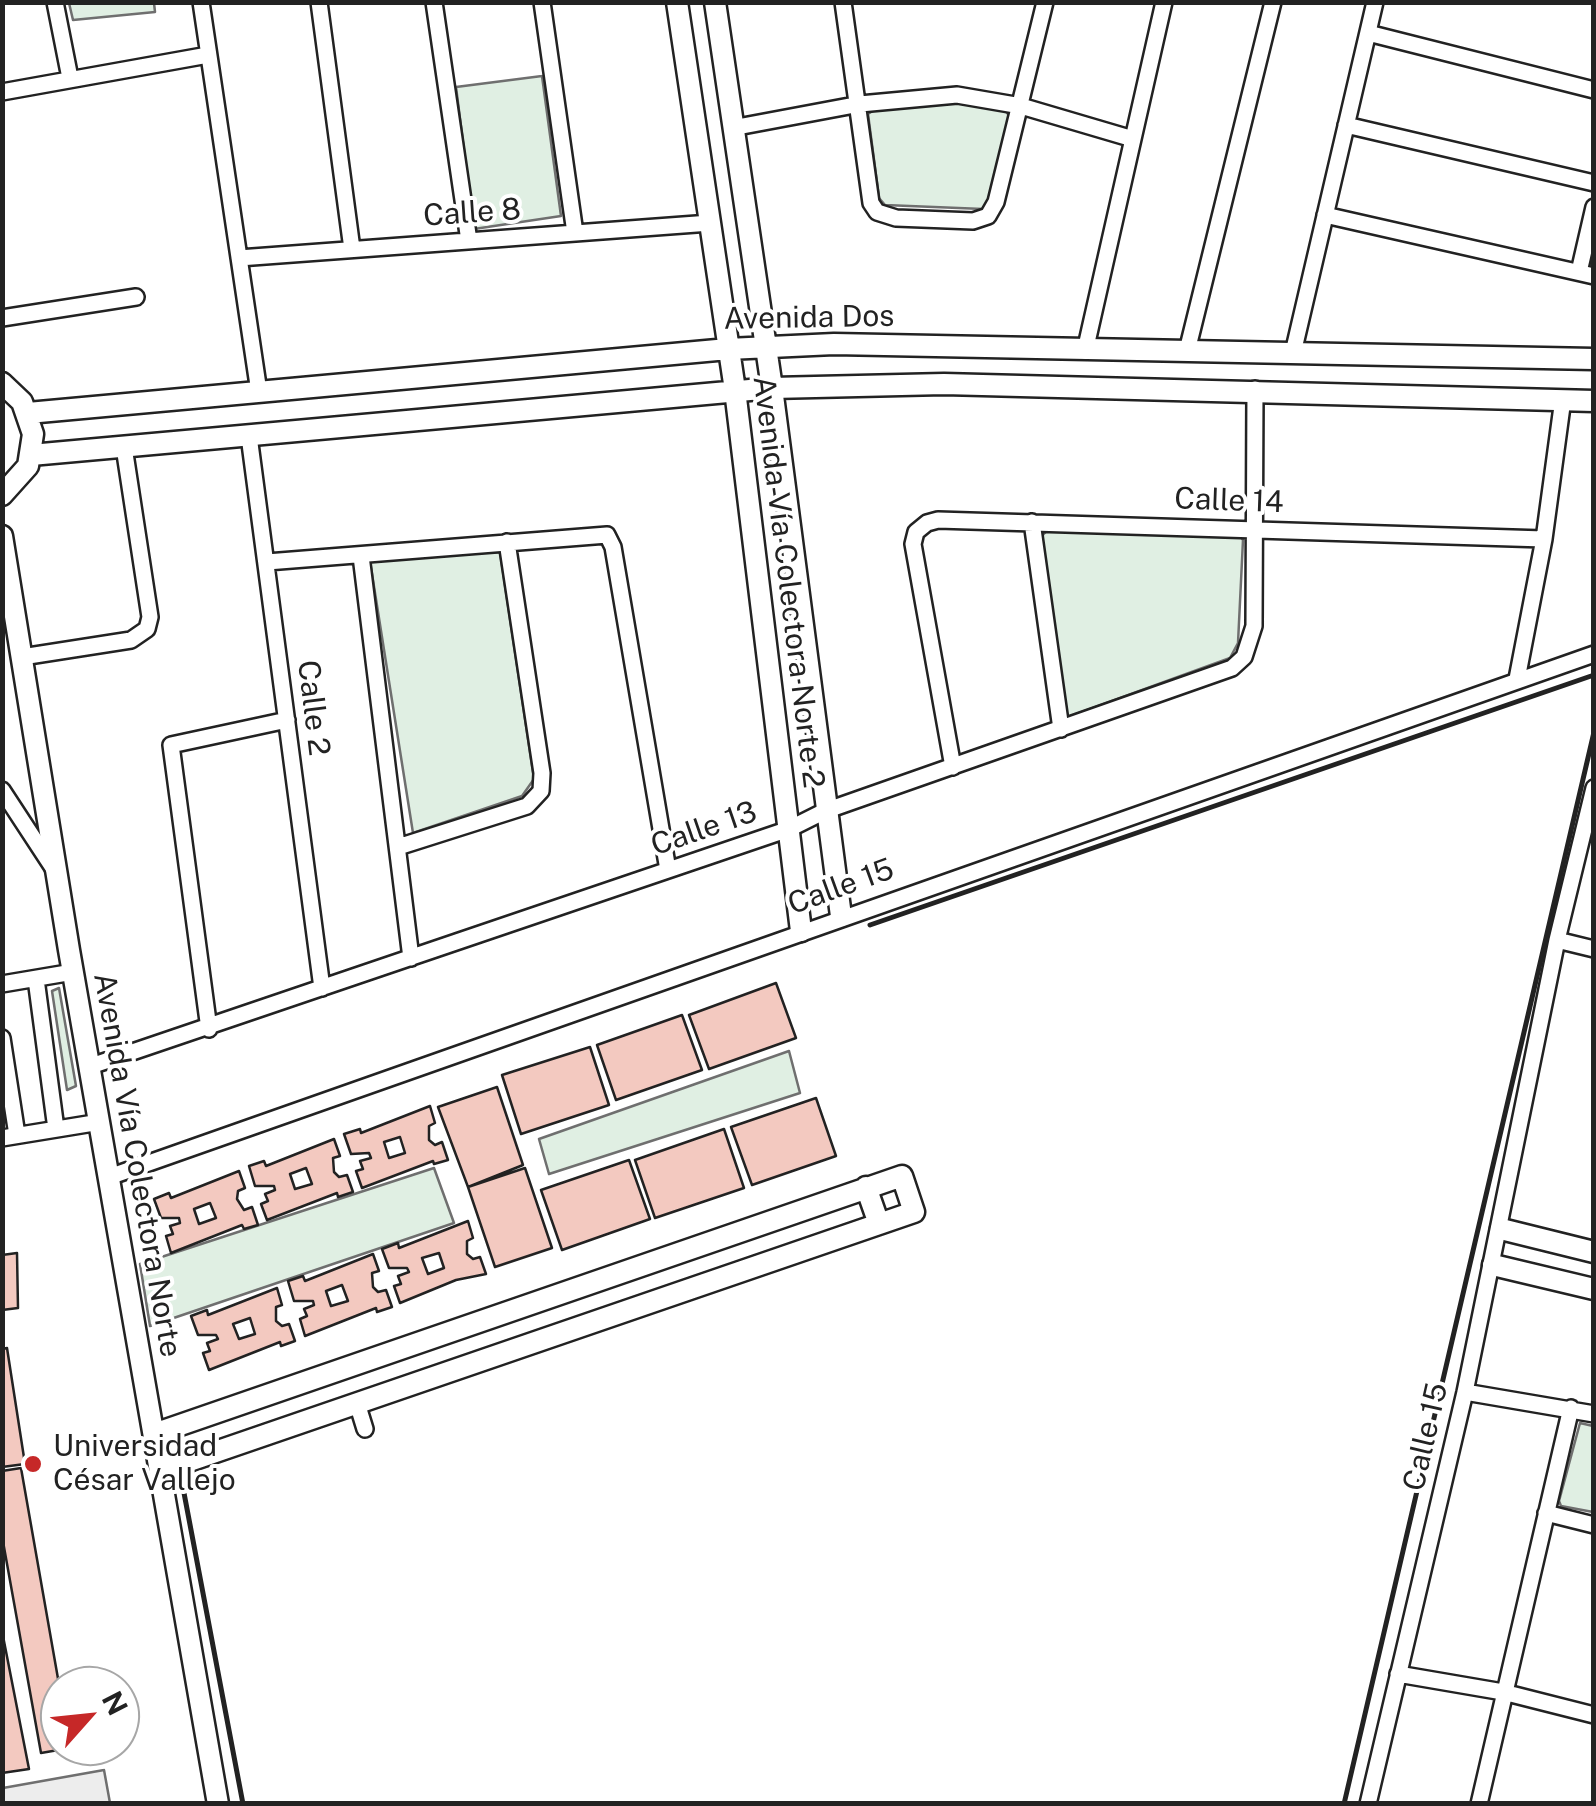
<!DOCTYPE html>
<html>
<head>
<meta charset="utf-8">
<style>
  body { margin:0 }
  #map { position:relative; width:1596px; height:1806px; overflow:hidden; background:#fff; font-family:"Public Sans",sans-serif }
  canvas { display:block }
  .frame { position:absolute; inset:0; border:5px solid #222; pointer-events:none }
  .north { position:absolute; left:40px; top:1666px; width:100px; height:100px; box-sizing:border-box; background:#fff; border:2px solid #a7a7a7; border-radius:50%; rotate:63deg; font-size:28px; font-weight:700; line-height:40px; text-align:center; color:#222 }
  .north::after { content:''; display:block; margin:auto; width:35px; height:45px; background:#c62828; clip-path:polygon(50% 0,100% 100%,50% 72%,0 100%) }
</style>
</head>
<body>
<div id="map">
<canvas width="1596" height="1806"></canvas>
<div class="frame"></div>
<div class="north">N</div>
</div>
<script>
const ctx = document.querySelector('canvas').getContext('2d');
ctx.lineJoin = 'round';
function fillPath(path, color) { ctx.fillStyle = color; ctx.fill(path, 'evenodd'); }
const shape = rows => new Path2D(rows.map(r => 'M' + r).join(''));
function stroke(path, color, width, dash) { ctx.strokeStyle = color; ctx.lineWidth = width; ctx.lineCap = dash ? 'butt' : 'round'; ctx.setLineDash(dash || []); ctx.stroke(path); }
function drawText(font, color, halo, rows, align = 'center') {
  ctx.font = font + ' "Public Sans",sans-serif'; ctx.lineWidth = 8; ctx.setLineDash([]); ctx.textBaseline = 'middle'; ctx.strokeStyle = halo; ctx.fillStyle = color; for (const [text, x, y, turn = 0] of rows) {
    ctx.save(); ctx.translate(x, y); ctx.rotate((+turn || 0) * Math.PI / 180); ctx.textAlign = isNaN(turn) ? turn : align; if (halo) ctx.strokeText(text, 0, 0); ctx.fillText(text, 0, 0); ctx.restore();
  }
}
const green = shape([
  [69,3,154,3,155,12,73,20,69,3],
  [542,76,561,216,474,229,456,87,542,76],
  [958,102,1004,109,1011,118,990,205,983,209,885,205,879,198,868,114,874,110,958,102],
  [1051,526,1237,532,1243,540,1238,643,1230,658,1068,717,1063,710,1042,536,1051,526],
  [500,552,534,779,522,796,413,833,369,555,500,552],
  [59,988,76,1086,67,1090,52,991,59,988],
  [789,1051,800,1093,549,1174,539,1139,789,1051],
  [434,1168,454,1223,150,1326,140,1264,434,1168],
  [1580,1423,1593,1426,1593,1512,1561,1506,1559,1501,1580,1423]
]);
const parking = shape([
  [104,1770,110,1803,3,1803,3,1788,104,1770]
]);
const building = shape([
  [776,983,796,1038,709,1069,689,1015,776,983],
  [682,1015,702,1070,616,1100,597,1045,682,1015],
  [590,1047,609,1105,521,1134,502,1075,590,1047],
  [497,1087,523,1165,468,1187,438,1107,497,1087],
  [816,1098,836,1156,752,1185,731,1127,816,1098],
  [430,1106,435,1123,429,1126,429,1140,435,1145,442,1142,448,1160,434,1164,433,1161,362,1188,356,1171,363,1169,360,1161,371,1158,369,1153,351,1154,344,1134,360,1129,361,1133,430,1106],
  [400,1137,405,1153,389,1158,384,1142,400,1137],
  [724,1129,744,1188,655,1218,635,1160,724,1129],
  [334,1139,340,1156,333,1158,334,1172,339,1177,347,1175,353,1192,338,1197,337,1193,267,1220,261,1204,268,1201,265,1194,275,1190,274,1186,255,1186,249,1166,264,1161,266,1166,334,1139],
  [306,1168,312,1184,295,1189,290,1174,306,1168],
  [629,1160,650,1219,562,1250,541,1190,629,1160],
  [525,1168,552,1248,495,1267,468,1187,525,1168],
  [239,1171,245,1188,238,1191,237,1199,244,1210,252,1207,258,1225,244,1229,242,1225,171,1253,166,1236,173,1234,170,1226,180,1223,179,1218,161,1218,154,1199,169,1193,171,1198,239,1171],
  [210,1203,216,1218,199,1224,194,1209,210,1203],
  [468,1221,473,1238,467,1241,467,1254,473,1259,480,1257,486,1274,456,1280,400,1303,394,1286,401,1284,398,1276,409,1272,407,1268,389,1268,382,1249,398,1243,399,1248,468,1221],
  [439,1253,444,1268,428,1274,422,1258,439,1253],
  [17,1253,18,1308,2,1310,2,1255,17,1253],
  [373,1254,379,1271,372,1273,373,1287,378,1292,386,1290,392,1307,377,1312,376,1308,305,1336,300,1319,307,1316,304,1309,314,1305,313,1301,294,1301,288,1281,303,1276,305,1281,373,1254],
  [342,1285,348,1301,331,1306,326,1291,342,1285],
  [277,1288,282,1305,276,1307,276,1321,282,1326,289,1324,295,1341,281,1346,280,1342,209,1370,203,1353,210,1351,207,1343,218,1339,216,1335,198,1335,191,1316,207,1310,208,1315,277,1288],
  [250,1318,255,1334,239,1339,233,1324,250,1318],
  [7,1348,25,1464,2,1467,2,1349,7,1348],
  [21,1468,60,1690,60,1746,70,1748,41,1753,2,1536,2,1471,21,1468],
  [2,1631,29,1769,2,1773,2,1631]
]);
const minor = shape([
  [55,2,70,78],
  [201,2,259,392],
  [319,2,352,249],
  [434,2,469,241],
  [542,2,575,233],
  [843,2,871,203,877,212,896,218,973,221,988,216,996,202,1045,2],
  [1368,33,1594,90],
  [2,92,208,55],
  [1346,125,1594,183],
  [732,128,860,104,957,95,1021,106,1133,139],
  [1325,215,1594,276],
  [239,258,710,223],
  [1579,272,1594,207],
  [2,318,136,297],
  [1085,351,1164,2],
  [1187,351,1273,2],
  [1293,353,1375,2],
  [249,436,322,988],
  [1032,522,1061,729],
  [361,556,411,958],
  [267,562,607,535,613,547,668,870],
  [22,657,131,640,147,629,150,617,124,447],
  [1517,679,1544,539,1563,399],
  [953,767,913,544,916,532,927,523,938,520,1544,539],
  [2,790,55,871],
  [398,847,527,806,541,791,542,773,507,542],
  [1557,940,1594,949],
  [36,979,56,1129],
  [2,984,73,972],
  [209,1029,171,745,287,720],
  [2,1038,17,1135],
  [91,1066,789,829,825,811,1232,668,1244,657,1254,626,1255,389],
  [2,1138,100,1122],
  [109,1177,1594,654],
  [1465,1392,1594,1414],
  [357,1403,365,1429],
  [1546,1513,1594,1525],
  [1398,1674,1503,1692,1594,1715],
  [1368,1804,1465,1392,1557,940,1594,788],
  [1479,1804,1571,1408]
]);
const tertiary = shape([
  [677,2,735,390,801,931],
  [715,2,772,388,841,916],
  [2,383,22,402,33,434,28,466,2,495],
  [28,413,728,349,834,344,1594,359],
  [31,455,772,388,944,384,1594,401],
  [2,536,69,950,218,1804],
  [866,1187,879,1224],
  [1501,1229,1594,1252],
  [1493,1265,1594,1289],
  [154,1434,902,1176,914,1212,160,1471]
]);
const wall = shape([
  [870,925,1594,675],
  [184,1493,243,1804],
  [1344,1804,1594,732]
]);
const markers = [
  [33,1464,10,"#c62828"]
];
const streetNames = [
  ["Calle 8",472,213,-4],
  ["Avenida Dos",809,318,-1],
  ["Calle 14",1229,501,2],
  ["Avenida Vía Colectora Norte 2",788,582,83],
  ["Calle 2",313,708,83],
  ["Calle 13",704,829,-19],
  ["Calle 15",841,887,-20],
  ["Avenida Vía Colectora Norte",137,1165,80],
  ["Calle 15",1426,1437,-77]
];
const poiNames = [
  ["Universidad",53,1447],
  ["César Vallejo",53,1481]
];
fillPath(green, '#e0efe3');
stroke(green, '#6f6f6f', 2.5);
fillPath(parking, '#ededed');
stroke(parking, '#6f6f6f', 2.5);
fillPath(building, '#f3c9c0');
stroke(building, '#222', 2.5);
stroke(minor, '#222', 20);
stroke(tertiary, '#222', 25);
stroke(minor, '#fff', 15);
stroke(tertiary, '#fff', 20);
stroke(wall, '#222', 5);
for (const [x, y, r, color] of markers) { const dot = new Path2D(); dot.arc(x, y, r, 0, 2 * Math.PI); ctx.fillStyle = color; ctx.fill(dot); stroke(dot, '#fff', 4); }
drawText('30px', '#222', '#fff', streetNames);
drawText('30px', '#222', '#fff', poiNames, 'left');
</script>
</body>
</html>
